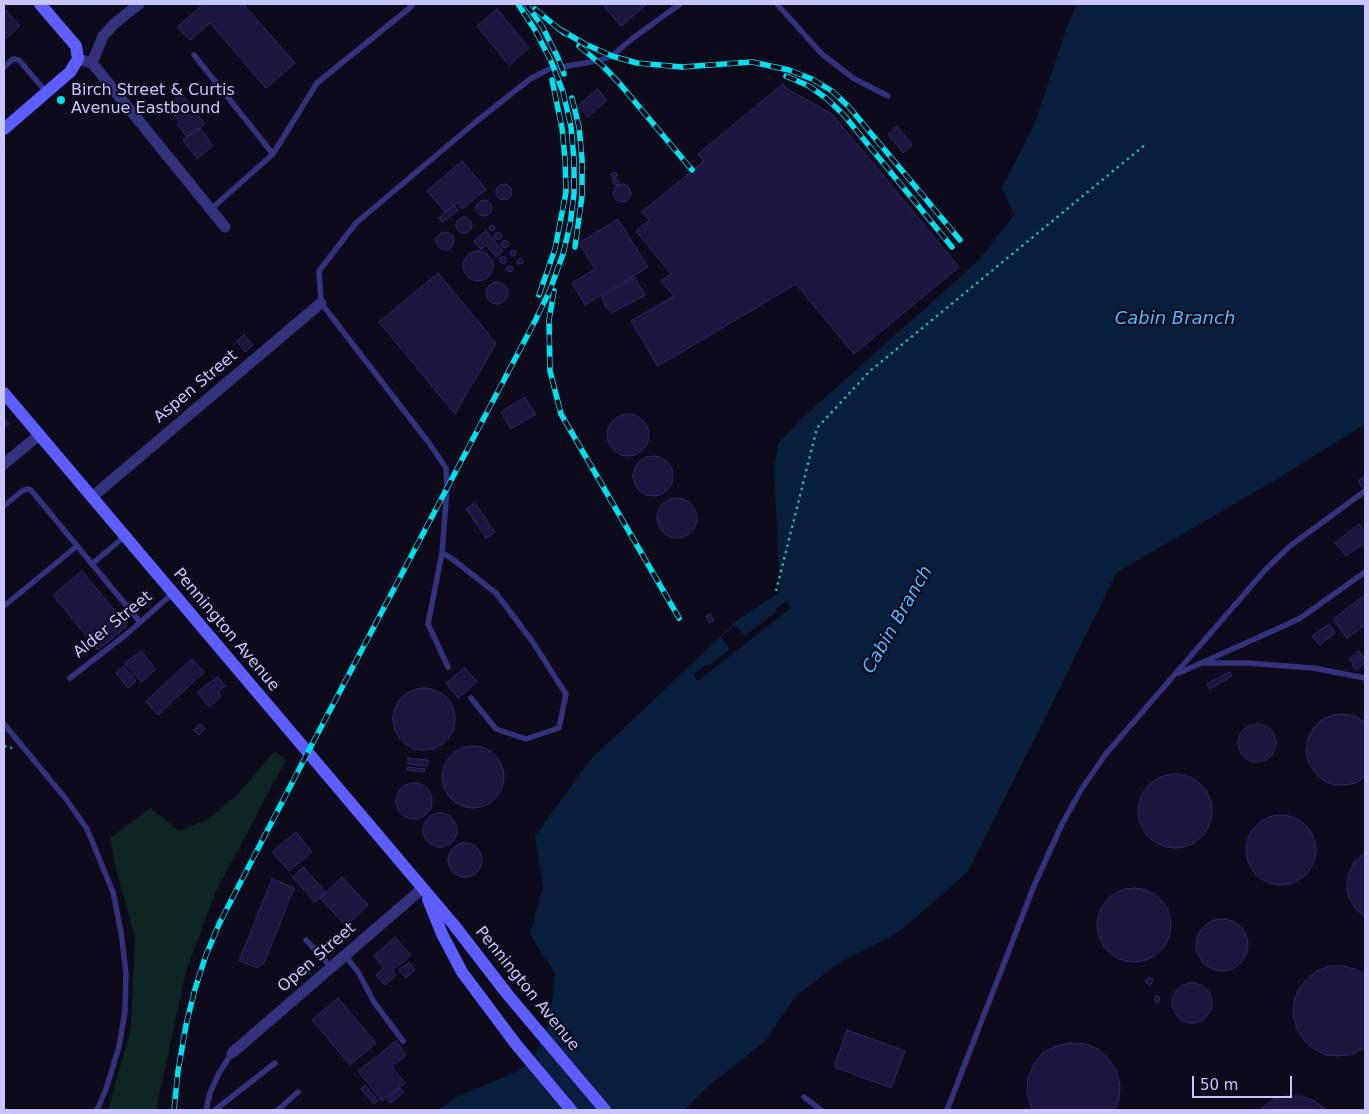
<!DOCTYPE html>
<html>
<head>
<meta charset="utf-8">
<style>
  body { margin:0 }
  #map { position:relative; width:1369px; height:1114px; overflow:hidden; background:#0d0a1c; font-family:"DejaVu Sans",sans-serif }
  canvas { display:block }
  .frame { position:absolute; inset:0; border:5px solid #c9c5ff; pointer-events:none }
  .scale { position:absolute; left:1192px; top:1076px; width:100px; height:22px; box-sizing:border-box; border:2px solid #c9c5ff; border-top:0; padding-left:6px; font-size:15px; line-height:18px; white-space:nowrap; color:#c9c5ff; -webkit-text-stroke:4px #0d0a1c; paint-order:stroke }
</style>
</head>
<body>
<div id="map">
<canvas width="1369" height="1114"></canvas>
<div class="frame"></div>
<div class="scale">50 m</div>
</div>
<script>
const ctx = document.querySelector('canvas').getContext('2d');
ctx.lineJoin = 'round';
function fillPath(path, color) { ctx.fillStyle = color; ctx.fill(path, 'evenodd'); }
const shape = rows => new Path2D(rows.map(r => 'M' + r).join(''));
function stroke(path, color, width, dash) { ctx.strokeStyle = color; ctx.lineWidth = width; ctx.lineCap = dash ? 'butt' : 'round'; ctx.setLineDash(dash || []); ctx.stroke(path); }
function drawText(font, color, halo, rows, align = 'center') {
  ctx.font = font + ' "DejaVu Sans",sans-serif'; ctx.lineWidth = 4; ctx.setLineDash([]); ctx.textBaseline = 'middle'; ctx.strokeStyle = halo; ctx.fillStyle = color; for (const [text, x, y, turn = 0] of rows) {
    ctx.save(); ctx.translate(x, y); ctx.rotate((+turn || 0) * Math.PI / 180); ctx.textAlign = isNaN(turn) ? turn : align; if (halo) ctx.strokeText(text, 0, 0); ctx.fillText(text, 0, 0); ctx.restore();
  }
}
const green = shape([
  [275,751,286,760,216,891,186,971,156,1110,108,1110,131,1028,135,938,114,861,110,838,150,808,179,831,209,819,238,794]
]);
const water = shape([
  [1077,4,1365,4,1365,424,1279,478,1116,573,1047,714,967,873,899,932,839,963,797,995,764,1042,706,1088,684,1110,438,1110,458,1096,518,1071,534,1057,550,1020,555,974,530,934,543,887,535,836,591,759,739,619,780,592,774,468,778,444,802,418,978,261,1014,215,1002,188,1035,123,1069,21]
]);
const pier = shape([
  [786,601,791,608,698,681,693,675,706,664,708,666,730,649,721,637,736,625,745,636,776,612,775,609]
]);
const building = shape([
  [204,4,243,4,295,63,266,88,210,23,190,40,177,27,204,4],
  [602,4,647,4,621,26,602,4],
  [4,8,20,26,4,40,4,8],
  [497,9,529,48,509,65,477,26,497,9],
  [783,84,787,89,832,114,959,267,854,354,796,284,658,366,631,321,674,296,661,281,671,274,636,231,649,220,642,212,704,161,698,154,783,84],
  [597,89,607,100,588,117,578,106,597,89],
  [182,94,205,124,187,137,177,124,180,122,168,108,166,110,163,106,166,103,167,105,182,94],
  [897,126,912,145,903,153,888,134,897,126],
  [200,128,213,146,197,159,183,140,200,128],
  [462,161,486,189,462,209,457,203,445,212,427,191,462,161],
  '611 175a3 3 0 1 1 6 0a3 3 0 1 1-6 0Z',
  '613 182a3 3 0 1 1 6 0a3 3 0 1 1-6 0Z',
  '496 192a8 8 0 1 1 16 0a8 8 0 1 1-16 0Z',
  '613 193a9 9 0 1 1 18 0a9 9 0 1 1-18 0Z',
  '476 208a8 8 0 1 1 16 0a8 8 0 1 1-16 0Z',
  [454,205,458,210,443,222,439,218,454,205],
  '456 225a8 8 0 1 1 16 0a8 8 0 1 1-16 0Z',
  [618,219,648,267,585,305,572,283,595,269,579,243,618,219],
  '489 228a3 3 0 1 1 6 0a3 3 0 1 1-6 0Z',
  [486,231,503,251,496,257,486,245,481,249,474,241,486,231],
  '436 241a9 9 0 1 1 18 0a9 9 0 1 1-18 0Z',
  '494.5 236a3.5 3.5 0 1 1 7 0a3.5 3.5 0 1 1-7 0Z',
  '501.5 244a3.5 3.5 0 1 1 7 0a3.5 3.5 0 1 1-7 0Z',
  '510 253a3 3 0 1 1 6 0a3 3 0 1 1-6 0Z',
  '463 266a15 15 0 1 1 30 0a15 15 0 1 1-30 0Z',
  '499.5 260a3.5 3.5 0 1 1 7 0a3.5 3.5 0 1 1-7 0Z',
  '517 261a3 3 0 1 1 6 0a3 3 0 1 1-6 0Z',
  '507 269a3 3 0 1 1 6 0a3 3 0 1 1-6 0Z',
  [438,273,496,343,455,414,379,322,438,273],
  [634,277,645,295,612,313,605,306,602,297,634,277],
  '486 293a11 11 0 1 1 22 0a11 11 0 1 1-22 0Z',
  [244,335,253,345,245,352,236,341,244,335],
  [525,397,536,414,511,429,501,412,525,397],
  '607 435a21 21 0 1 1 42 0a21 21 0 1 1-42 0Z',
  [4,418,9,424,4,428,4,418],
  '633 476a20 20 0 1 1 40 0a20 20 0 1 1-40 0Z',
  [1365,476,1365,490,1358,481,1365,476],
  '657 518a20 20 0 1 1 40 0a20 20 0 1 1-40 0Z',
  [475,503,495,532,486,538,466,509,475,503],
  [1359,524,1365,532,1365,542,1346,556,1335,543,1359,524],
  [82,571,127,626,98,650,53,595,82,571],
  [1365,595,1365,625,1347,638,1333,619,1365,595],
  [710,614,714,620,710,623,706,616,710,614],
  [1329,624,1335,633,1319,645,1312,636,1329,624],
  [141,651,156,669,141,682,125,663,141,651],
  [1359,651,1362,655,1352,663,1349,659,1359,651],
  [1364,656,1365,663,1356,670,1352,665,1364,656],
  [192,659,204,672,158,715,146,701,192,659],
  [124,666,136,681,128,688,116,673,124,666],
  [465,668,477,682,458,698,446,683,465,668],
  [1229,672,1232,676,1210,689,1207,684,1229,672],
  [218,677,225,686,218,692,221,697,209,707,197,692,218,677],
  '393 719a31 31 0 1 1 62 0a31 31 0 1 1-62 0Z',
  [1344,714,1355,716,1365,722,1365,776,1358,782,1347,785,1335,785,1324,781,1315,773,1309,763,1306,751,1308,739,1313,729,1321,720,1332,715,1344,714],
  [200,724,205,729,199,735,194,730,200,724],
  '1238 743a19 19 0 1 1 38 0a19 19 0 1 1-38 0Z',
  '442 777a31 31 0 1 1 62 0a31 31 0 1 1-62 0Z',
  [408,758,428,760,427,766,408,764,408,758],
  [408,767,425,769,424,772,407,770,408,767],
  '1138 811a37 37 0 1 1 74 0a37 37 0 1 1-74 0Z',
  '396 801a18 18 0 1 1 36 0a18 18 0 1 1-36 0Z',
  '423 830a17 17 0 1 1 34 0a17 17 0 1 1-34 0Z',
  '1246 850a35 35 0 1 1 70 0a35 35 0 1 1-70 0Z',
  [296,832,312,852,289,871,272,852,296,832],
  '448 860a17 17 0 1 1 34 0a17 17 0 1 1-34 0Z',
  [1365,853,1365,917,1355,908,1349,898,1347,886,1349,873,1354,862,1365,853],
  [303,867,326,892,315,902,292,877,303,867],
  [342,877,368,905,346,926,320,898,342,877],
  [272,879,294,888,265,961,258,968,239,961,272,879],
  '1097 925a37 37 0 1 1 74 0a37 37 0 1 1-74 0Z',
  '1196 945a26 26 0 1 1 52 0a26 26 0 1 1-52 0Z',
  [395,937,411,955,392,971,396,975,385,985,376,975,384,968,374,956,395,937],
  [409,962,415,970,406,978,399,970,409,962],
  [1330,966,1344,966,1357,970,1365,975,1365,1047,1353,1054,1339,1056,1326,1055,1314,1049,1304,1040,1297,1029,1293,1016,1294,1002,1298,990,1307,979,1317,971,1330,966],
  '1145.5 981a3.5 3.5 0 1 1 7 0a3.5 3.5 0 1 1-7 0Z',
  '1172 1003a20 20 0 1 1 40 0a20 20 0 1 1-40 0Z',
  [1156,996,1160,997,1158,1003,1154,1001,1156,996],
  [338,998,376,1043,350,1065,312,1020,338,998],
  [847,1030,905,1051,891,1088,834,1067,847,1030],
  [396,1041,406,1055,392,1067,405,1083,382,1101,358,1071,396,1041],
  [1070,1043,1085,1044,1098,1049,1109,1059,1117,1072,1120,1086,1119,1100,1114,1110,1032,1110,1027,1092,1028,1078,1034,1064,1043,1053,1056,1046,1070,1043],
  [365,1085,378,1101,374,1104,361,1089,365,1085],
  [400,1088,404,1092,391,1103,387,1100,400,1088],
  [1287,1096,1301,1096,1315,1101,1326,1110,1259,1110,1274,1099,1287,1096]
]);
const path = shape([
  [776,591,817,428,870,371,1146,144],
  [4,746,12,748]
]);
const lane = shape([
  [777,4,822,54,853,78,888,96],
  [194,55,273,154],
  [4,67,13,59,19,60,47,93],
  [210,210,273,154,317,83,412,6],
  [4,506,22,491,27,489,31,490,92,564,125,536],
  [442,553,451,558,496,593,532,641,566,694,559,728,526,739,496,729,471,698],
  [92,564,140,622],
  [4,606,77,546],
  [1204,663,1247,663,1313,668,1365,678],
  [448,667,428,624,442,553,447,488,446,468,429,443,321,303,319,271,356,223,477,121,530,79,549,69,597,61,612,56,633,38,680,4],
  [1179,673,1299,619,1365,572],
  [70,678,128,633,173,593],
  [4,724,66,799,87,829,113,892,121,932,126,973,125,1011,119,1047,106,1089,97,1110],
  [306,940,331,967],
  [345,955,358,972,374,1002,403,1041],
  [804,1097,821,1110],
  [206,1110,210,1093,219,1073,232,1053],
  [215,1110,275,1063],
  [278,1110,298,1092],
  [947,1110,1034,886,1062,824,1081,790,1105,755,1266,569,1290,546,1365,491]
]);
const street = shape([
  [78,59,92,63,225,227],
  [92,63,103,36,115,23,139,4],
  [4,464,39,435],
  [92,497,321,303],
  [232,1053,423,888]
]);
const secondary = shape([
  [4,129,70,72,78,59,76,46,40,4],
  [4,393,454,925,508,995,605,1110],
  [428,899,442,934,462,972,515,1043,571,1110]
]);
const rail = shape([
  [526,4,542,26,558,58,564,74],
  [535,9,564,33],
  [559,29,585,44,612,56,637,63,682,67,752,62,789,70,812,79,832,91,849,107,960,240],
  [579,46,603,66,620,84,692,170],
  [786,76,809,86,826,98,843,114,952,247],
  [572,98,579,127,582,159,582,196,575,247],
  [554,291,549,320,550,371,561,414,679,618],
  [539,295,555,249,566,192,565,159,562,128,552,80],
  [174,1110,178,1071,186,1025,195,989,206,955,220,922,308,752,535,321,550,290,563,254,570,225,574,194,574,159,571,127,563,92,551,61,535,30,518,4]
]);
const markers = [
  [61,100,5,"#00e1f0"]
];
const poiNames = [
  ["Birch Street & Curtis",71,91],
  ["Avenue Eastbound",71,109]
];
const streetNames = [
  ["Aspen Street",196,387,-40],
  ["Alder Street",113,625,-39],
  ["Pennington Avenue",226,630,50],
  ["Open Street",317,958,-41],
  ["Pennington Avenue",527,989,51]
];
const waterNames = [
  ["Cabin Branch",1175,319],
  ["Cabin Branch",898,620,-60]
];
fillPath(green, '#0d2624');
fillPath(water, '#081e3d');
fillPath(pier, '#0d0a1c');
fillPath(building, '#1c153e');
stroke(building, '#31266b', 1);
stroke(path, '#27b1a3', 2.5, [2.5, 4]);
stroke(lane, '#33337d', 5.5);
stroke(street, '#33337d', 11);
stroke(secondary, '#5c5eff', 12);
stroke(rail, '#00e1f0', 5.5);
stroke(rail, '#0d0a1c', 4, [11]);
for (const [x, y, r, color] of markers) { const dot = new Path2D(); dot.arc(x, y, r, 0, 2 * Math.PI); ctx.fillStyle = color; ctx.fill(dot); stroke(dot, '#0d0a1c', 2); }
drawText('16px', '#c9c5ff', '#0d0a1c', poiNames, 'left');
drawText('16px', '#c9c5ff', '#0d0a1c', streetNames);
drawText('italic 18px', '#53b6ff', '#0d0a1c', waterNames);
</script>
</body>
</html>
